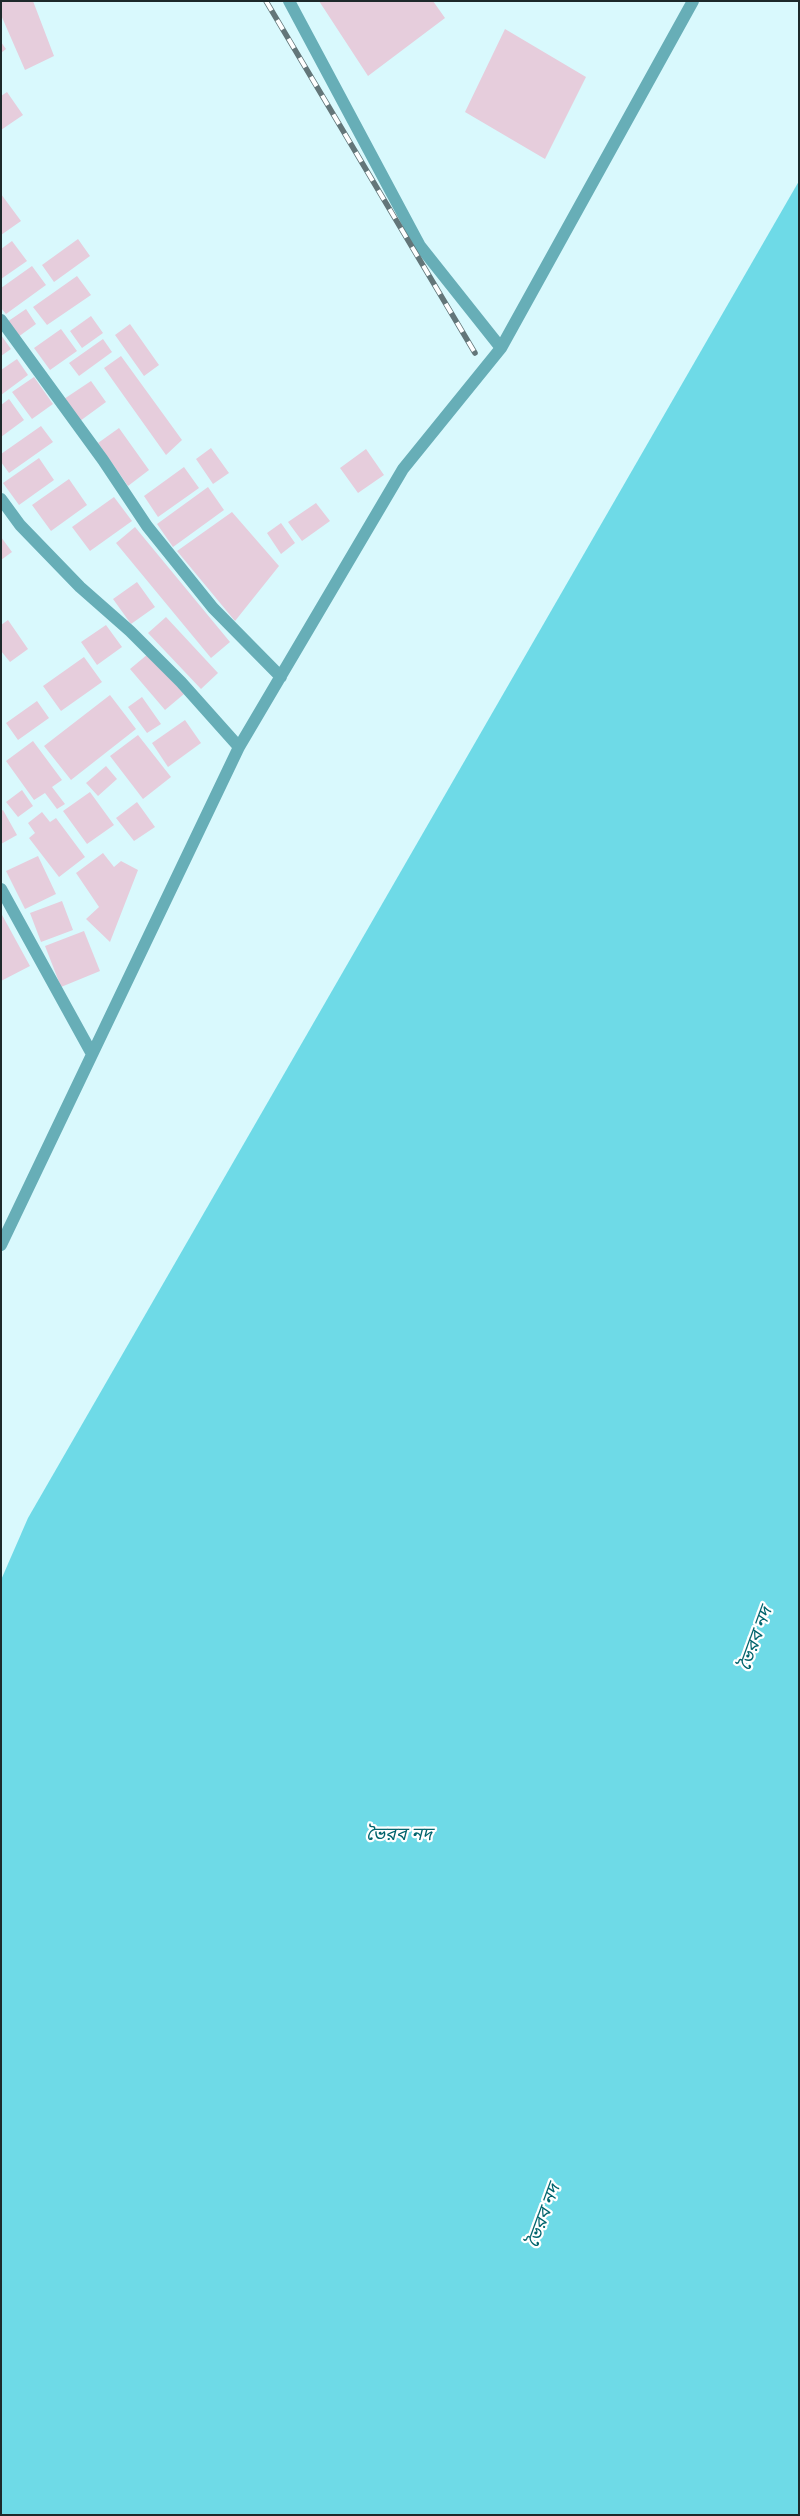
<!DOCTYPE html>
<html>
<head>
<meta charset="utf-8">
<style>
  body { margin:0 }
  #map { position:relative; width:800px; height:2516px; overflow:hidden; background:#d9f9fd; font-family:"Space Grotesk",sans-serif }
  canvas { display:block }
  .frame { position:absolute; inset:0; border:2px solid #1d292b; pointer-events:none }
</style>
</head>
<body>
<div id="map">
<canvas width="800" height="2516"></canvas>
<div class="frame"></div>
</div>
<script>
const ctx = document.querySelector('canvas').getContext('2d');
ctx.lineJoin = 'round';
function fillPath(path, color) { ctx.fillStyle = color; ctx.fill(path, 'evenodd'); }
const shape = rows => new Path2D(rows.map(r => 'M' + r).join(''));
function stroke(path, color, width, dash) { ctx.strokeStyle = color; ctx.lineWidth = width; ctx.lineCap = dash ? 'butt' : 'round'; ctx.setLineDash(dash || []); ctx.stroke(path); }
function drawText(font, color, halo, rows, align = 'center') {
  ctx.font = font + ' "Space Grotesk","Noto Sans Bengali",sans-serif'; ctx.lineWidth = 4.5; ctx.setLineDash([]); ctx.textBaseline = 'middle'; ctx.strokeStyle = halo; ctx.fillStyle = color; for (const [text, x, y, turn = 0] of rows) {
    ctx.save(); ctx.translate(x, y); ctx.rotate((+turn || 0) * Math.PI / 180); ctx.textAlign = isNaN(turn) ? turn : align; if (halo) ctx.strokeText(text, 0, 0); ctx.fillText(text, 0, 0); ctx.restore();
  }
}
const water = shape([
  [799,181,799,2515,1,2515,1,1580,28,1518]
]);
const building = shape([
  [1,1,33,1,54,56,25,70,1,15],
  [319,1,433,1,445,18,368,76],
  [505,29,586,77,545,159,465,112],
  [1,42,6,49,1,53],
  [7,92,23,115,1,130,1,96],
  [1,194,21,221,1,235],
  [78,239,90,256,54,282,42,265],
  [12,241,27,261,1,279,1,249],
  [32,266,46,285,6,314,1,308,1,288],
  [77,276,91,295,47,325,33,307],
  [26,309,36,324,18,337,7,322],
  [91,316,103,333,82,348,70,331],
  [130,324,159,365,144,376,115,335],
  [61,329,77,351,50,370,34,348],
  [1,335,11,349,1,356],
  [103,339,112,352,79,376,69,363],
  [121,356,182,440,166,455,104,368],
  [17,359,28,375,1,395,1,370],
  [34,377,53,404,32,419,12,392],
  [91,381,106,402,80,421,64,399],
  [9,399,24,420,1,437,1,405],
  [41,426,53,442,9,473,1,462,1,454],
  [119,428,149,470,128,486,98,443],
  [211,448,229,473,213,484,196,459],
  [366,449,384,475,358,493,340,468],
  [39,458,54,480,19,505,3,483],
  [184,467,199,488,158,517,144,496],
  [69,479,87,505,51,531,32,505],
  [208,487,224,510,173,547,157,524],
  [114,497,132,521,90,551,72,527],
  [316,503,330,521,302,541,288,522],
  [232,512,279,566,235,621,177,551],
  [281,523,295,543,281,554,267,533],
  [135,527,230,642,211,658,116,543],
  [1,537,12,552,1,560],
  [137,582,155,607,131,624,113,599],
  [166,617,218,673,201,689,148,633],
  [8,620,28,649,10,662,1,651,1,625],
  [106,625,122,647,97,665,81,642],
  [148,654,184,694,165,710,130,669],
  [84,657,102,682,61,711,43,686],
  [110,695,136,729,71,780,44,746],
  [142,697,161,724,147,733,128,707],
  [37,701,49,718,18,740,6,723],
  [185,720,201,743,168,767,152,743],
  [138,735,171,777,143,799,110,756],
  [33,741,62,780,52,787,65,804,57,809,45,793,34,800,6,761],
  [106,766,117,779,98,796,86,783],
  [22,790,33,806,18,817,6,802],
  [90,792,114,825,87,844,63,811],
  [137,802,155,827,134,841,116,818],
  [3,810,17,835,1,844,1,811],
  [42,812,50,822,56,818,85,857,59,877,29,838,35,833,28,823],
  [103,853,114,867,121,861,138,870,110,942,86,919,99,907,76,873],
  [38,856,56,894,25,909,6,871],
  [62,901,73,930,41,942,30,913],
  [1,913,30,966,1,981],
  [84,931,100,971,61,987,45,946]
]);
const minor = shape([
  [289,1,420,246,501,348],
  [1,320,103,460,147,526,213,608,281,677],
  [1,499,20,525,80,587,130,631,181,682,239,747],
  [1,889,92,1054],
  [1,1245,239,747,403,469,501,348,693,1]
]);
const rail = shape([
  [266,1,475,353]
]);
const waterNames = [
  ["ভৈরব নদ",756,1639,-70],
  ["ভৈরব নদ",399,1835],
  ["ভৈরব নদ",544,2216,-70]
];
fillPath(water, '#6edae7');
fillPath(building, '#e6cddc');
stroke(minor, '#67aeb7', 12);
stroke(rail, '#637679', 5.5);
stroke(rail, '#fff', 4, [11]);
drawText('italic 18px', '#00646d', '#fff', waterNames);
</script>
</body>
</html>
